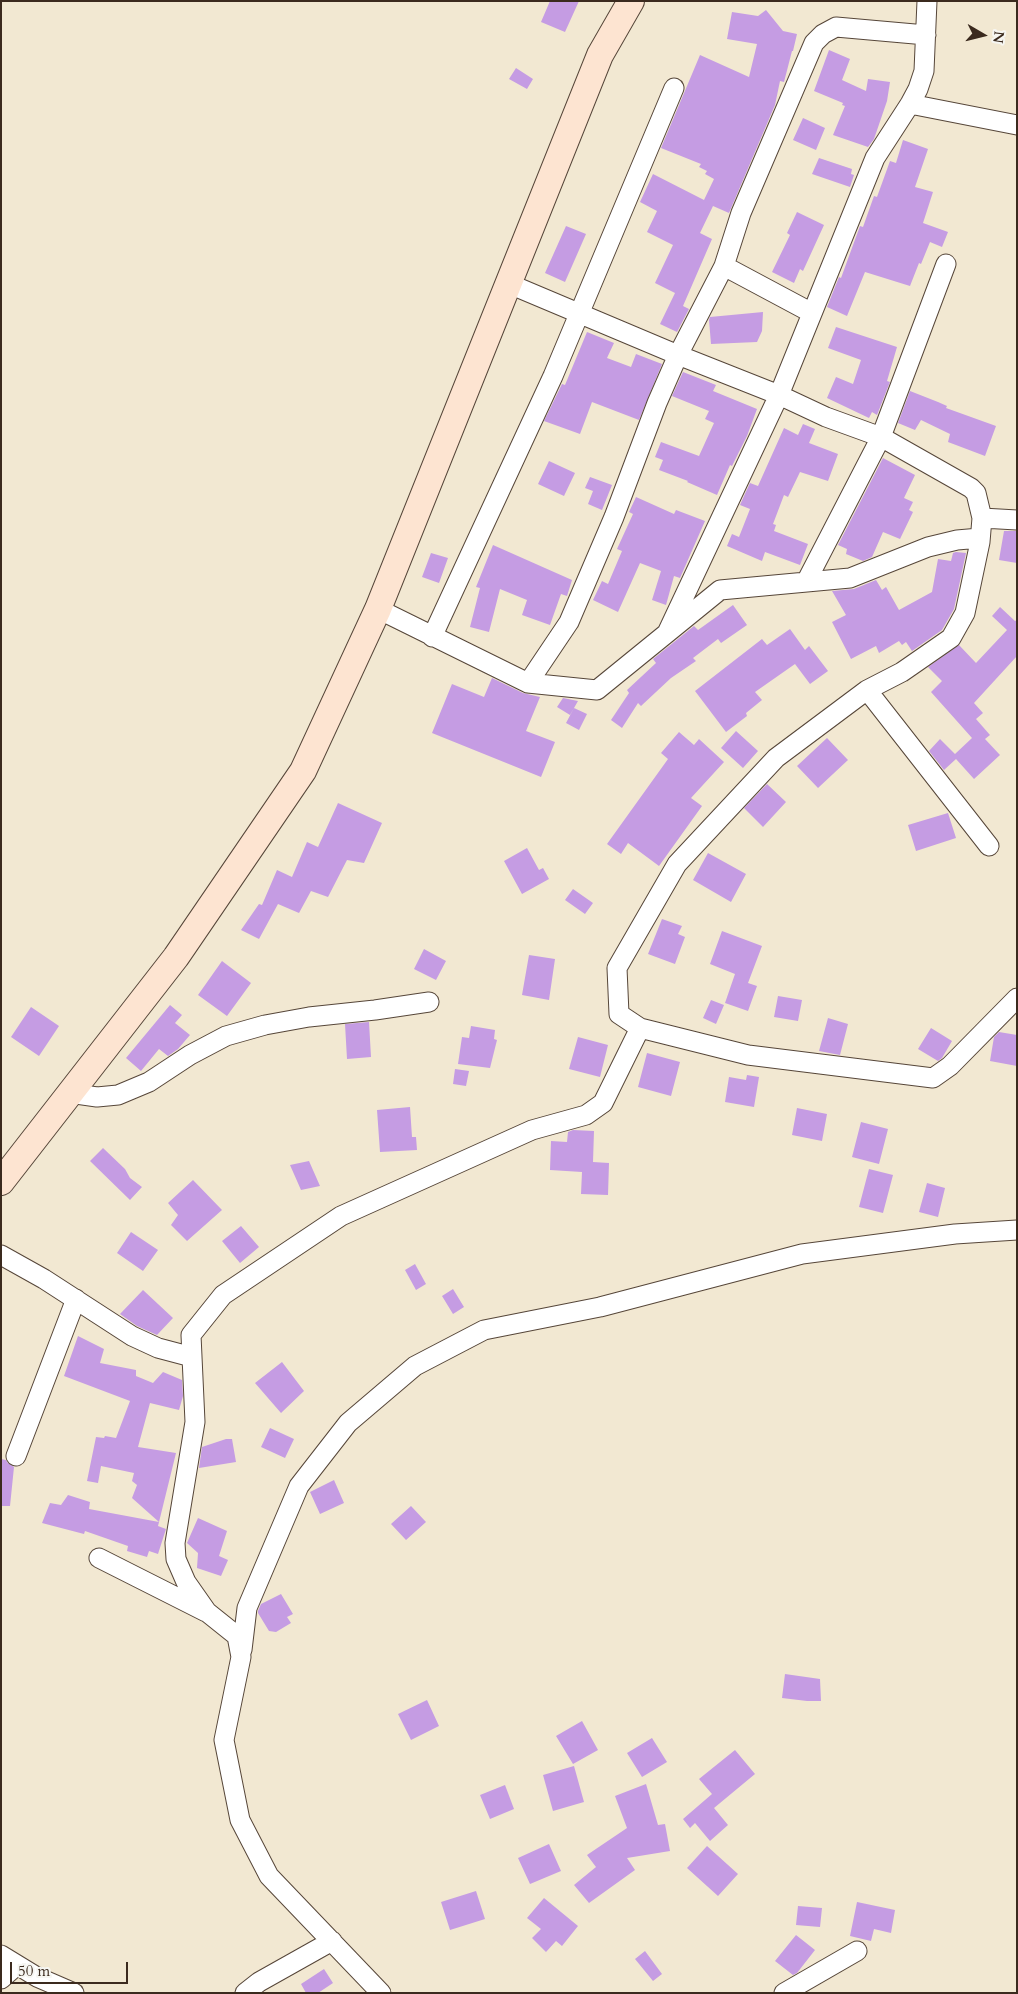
<!DOCTYPE html>
<html>
<head>
<meta charset="utf-8">
<style>
  body { margin:0 }
  #map { position:relative; width:1018px; height:1994px; overflow:hidden; background:#f2e8d2; font-family:Cardo,serif }
  canvas { display:block }
  .frame { position:absolute; inset:0; border:2px solid #3b2a1e; pointer-events:none }
  .north { position:absolute; left:958px; top:10px; width:50px; height:50px; -webkit-text-stroke:4px #f6f6f2; paint-order:stroke; rotate:98deg; font-size:14px; font-weight:700; line-height:20px; text-align:center; color:#3b2a1e }
  .north::after { content:''; display:block; margin:auto; width:18px; height:22px; background:#3b2a1e; clip-path:polygon(50% 0,100% 100%,50% 72%,0 100%) }
  .scale { position:absolute; left:10px; top:1962px; width:118px; height:22px; box-sizing:border-box; border:2px solid #3b2a1e; border-top:0; padding-left:6px; font-size:15px; line-height:18px; white-space:nowrap; color:#3b2a1e; -webkit-text-stroke:4px #f6f6f2; paint-order:stroke }
</style>
</head>
<body>
<div id="map">
<canvas width="1018" height="1994"></canvas>
<div class="frame"></div>
<div class="north">N</div>
<div class="scale">50 m</div>
</div>
<script>
const ctx = document.querySelector('canvas').getContext('2d');
ctx.lineJoin = 'round';
function fillPath(path, color) { ctx.fillStyle = color; ctx.fill(path, 'evenodd'); }
const shape = rows => new Path2D(rows.map(r => 'M' + r).join(''));
function stroke(path, color, width, dash) { ctx.strokeStyle = color; ctx.lineWidth = width; ctx.lineCap = dash ? 'butt' : 'round'; ctx.setLineDash(dash || []); ctx.stroke(path); }
const building = shape([
  [550,1,579,1,565,32,541,22],
  [766,10,783,31,797,34,793,51,792,51,784,82,780,81,775,105,729,213,713,206,700,233,712,239,683,306,689,309,677,332,660,324,675,293,655,283,673,245,647,232,657,211,640,202,653,174,704,200,714,179,705,174,707,171,699,167,701,164,661,148,700,55,749,77,757,44,727,39,732,12,758,16],
  [829,50,850,59,842,80,866,91,868,79,890,82,887,101,874,139,868,147,833,135,845,106,842,105,843,103,814,91],
  [516,68,533,79,527,89,509,79],
  [803,118,825,128,816,150,793,140],
  [903,140,928,149,915,187,933,192,923,223,948,232,942,247,930,242,921,264,919,263,910,286,865,272,847,316,827,307,839,277,841,278,860,226,863,227,874,196,877,197,890,161,896,163],
  [819,158,852,169,851,174,854,175,850,187,812,174],
  [797,212,824,225,803,271,800,269,794,283,772,272,790,235,787,233],
  [566,226,586,234,565,282,545,273],
  [763,312,762,331,757,342,711,344,709,320,710,317],
  [836,327,897,347,887,381,890,382,877,415,872,412,869,418,827,398,836,377,853,384,861,360,828,348],
  [587,332,614,343,607,358,631,367,636,354,662,364,639,420,592,402,580,434,544,421,562,384,565,385],
  [683,372,716,385,713,391,757,409,747,436,732,466,730,465,717,495,687,482,688,481,659,470,663,460,655,457,661,442,699,456,714,423,705,419,709,411,672,396],
  [910,391,938,402,947,406,946,408,996,426,985,456,948,442,950,434,921,420,915,430,898,423],
  [803,424,815,429,809,443,838,454,828,481,800,472,788,497,784,495,773,524,776,525,774,531,808,544,800,565,765,552,762,561,727,546,732,534,739,537,750,509,740,505,744,496,750,483,758,486,784,428,798,435],
  [883,458,915,475,904,498,913,502,909,510,913,512,900,539,883,532,872,557,863,561,846,554,847,549,838,545],
  [549,461,575,473,564,496,538,484],
  [590,477,612,485,602,510,588,504,593,491,585,488],
  [636,497,674,514,676,510,705,521,680,578,674,576,666,605,652,600,661,571,640,563,618,612,593,600,602,581,608,584,622,551,617,549,633,514,629,512],
  [1004,531,1017,531,1017,563,999,560],
  [493,545,572,580,567,596,561,594,550,625,522,615,527,600,500,589,489,632,470,627,480,588,476,587],
  [956,552,966,553,954,609,942,630,912,651,906,642,902,645,899,641,879,653,876,646,851,659,832,622,846,615,832,591,854,589,876,580,882,590,886,587,899,610,932,592,938,559,951,561,953,553],
  [431,553,448,558,439,583,422,577],
  [733,605,747,625,721,643,718,639,693,658,696,661,671,678,641,706,638,703,622,728,611,720,629,693,627,690,656,663,653,659,694,626,698,630],
  [1000,607,1015,621,1017,620,1017,656,974,703,983,713,976,719,990,735,985,739,1000,755,974,779,956,759,944,770,929,751,940,739,955,754,972,738,931,692,942,681,928,667,959,645,976,663,1007,630,992,616],
  [790,629,805,650,809,646,828,671,810,684,795,664,755,692,762,700,746,713,747,716,726,732,695,691,762,639,767,645],
  [492,678,523,693,540,697,526,731,555,742,541,777,432,733,452,684,484,697],
  [563,698,578,701,570,715,557,707],
  [574,708,587,714,579,730,566,723],
  [736,731,758,751,743,768,721,748],
  [679,732,694,745,699,739,724,762,691,798,702,806,659,866,628,843,621,854,607,844,668,759,661,753],
  [827,738,848,760,818,788,797,766],
  [767,784,786,802,763,827,744,808],
  [338,803,382,823,364,863,347,860,328,897,311,891,299,913,278,904,259,939,241,930,259,904,262,905,277,870,292,877,307,842,318,847],
  [948,813,956,838,916,851,908,825],
  [527,848,539,870,543,868,549,879,522,894,504,861],
  [708,853,746,874,731,902,693,880],
  [573,889,593,903,585,914,565,900],
  [662,919,682,926,678,934,685,937,675,964,648,954],
  [722,931,762,946,748,983,757,986,748,1011,725,1003,735,974,710,964],
  [424,949,446,961,436,980,414,969],
  [529,955,555,959,549,1000,522,995],
  [222,961,251,983,227,1016,198,995],
  [778,996,802,1000,798,1021,774,1017],
  [711,1000,724,1005,716,1024,703,1018],
  [170,1005,182,1015,175,1023,190,1035,178,1049,168,1056,159,1049,141,1071,126,1058],
  [31,1007,59,1026,39,1056,11,1037],
  [828,1018,848,1024,840,1055,819,1051],
  [369,1022,371,1057,347,1059,345,1024],
  [471,1026,495,1030,494,1039,497,1040,490,1068,458,1064,462,1037,469,1038],
  [931,1028,952,1041,942,1058,938,1061,918,1049],
  [999,1032,1017,1035,1017,1066,990,1061,994,1037],
  [578,1037,608,1045,600,1077,569,1069],
  [647,1053,680,1062,671,1096,638,1087],
  [455,1069,469,1071,466,1086,453,1084],
  [747,1075,759,1077,754,1107,725,1102,729,1077,746,1080],
  [410,1107,412,1137,416,1137,417,1150,380,1152,377,1110],
  [797,1108,827,1114,822,1141,792,1135],
  [861,1122,888,1129,879,1164,852,1157],
  [573,1130,594,1131,593,1162,609,1163,608,1195,581,1194,582,1172,550,1170,551,1141,567,1142,568,1132],
  [103,1148,125,1169,130,1178,142,1187,130,1200,90,1161],
  [309,1161,320,1186,301,1190,290,1165],
  [869,1169,893,1175,883,1213,859,1207],
  [193,1180,222,1210,187,1241,171,1225,178,1215,168,1203],
  [927,1183,945,1188,938,1217,919,1212],
  [241,1226,259,1247,240,1263,222,1241],
  [131,1232,158,1250,143,1271,117,1253],
  [415,1264,426,1284,416,1290,405,1270],
  [453,1289,464,1307,453,1314,442,1296],
  [143,1290,173,1318,157,1335,137,1326,120,1314],
  [78,1336,104,1349,100,1363,136,1370,136,1376,153,1383,163,1372,182,1380,183,1396,179,1410,150,1403,138,1447,176,1453,159,1522,132,1498,137,1485,132,1481,134,1473,101,1466,98,1483,87,1481,96,1437,104,1438,105,1436,116,1438,130,1401,64,1376],
  [282,1362,304,1391,281,1413,255,1383],
  [270,1428,294,1439,285,1458,261,1447],
  [226,1439,232,1439,236,1462,199,1468,202,1447],
  [1,1459,6,1460,8,1463,14,1467,10,1506,1,1506],
  [334,1480,344,1503,320,1514,310,1492],
  [68,1495,90,1502,89,1509,159,1522,158,1526,166,1529,158,1554,149,1551,147,1557,127,1551,128,1546,85,1531,84,1534,42,1523,50,1503,61,1505],
  [411,1506,426,1522,406,1540,391,1524],
  [198,1518,227,1531,219,1556,228,1560,221,1576,197,1568,198,1553,187,1543],
  [281,1594,293,1614,287,1617,291,1623,276,1632,269,1631,258,1613,258,1611,261,1604],
  [785,1674,820,1679,821,1701,807,1701,782,1698],
  [427,1700,439,1726,411,1740,398,1714],
  [582,1721,598,1750,573,1764,556,1736],
  [652,1738,667,1762,642,1777,627,1753],
  [735,1750,755,1774,714,1808,728,1825,710,1841,695,1823,690,1828,683,1819,712,1794,699,1779],
  [574,1766,584,1802,553,1811,543,1775],
  [646,1784,658,1825,665,1824,670,1851,627,1858,635,1870,589,1903,574,1885,596,1867,587,1855,627,1828,615,1796],
  [505,1785,514,1809,490,1819,480,1795],
  [549,1844,561,1871,530,1884,518,1858],
  [707,1846,738,1874,718,1896,687,1868],
  [476,1891,485,1919,450,1930,441,1902],
  [544,1898,578,1926,562,1946,556,1941,546,1952,532,1938,541,1929,527,1918],
  [857,1902,895,1910,891,1933,874,1929,871,1941,850,1936],
  [798,1906,822,1908,820,1927,796,1925],
  [796,1935,815,1950,797,1973,793,1975,775,1961],
  [645,1951,662,1974,653,1981,635,1959],
  [324,1969,333,1983,318,1993,306,1993,301,1984]
]);
const street = shape([
  [910,104,1017,125],
  [724,266,812,313],
  [982,518,1017,520],
  [806,582,881,437,946,264],
  [378,609,528,683,597,690,720,590,850,578,928,547,957,540,980,538],
  [667,633,779,395,875,158,910,104,918,89,924,71,927,1],
  [432,637,553,376,674,88],
  [528,683,569,622,614,517,657,403,678,355,724,266,741,213,814,43,823,34,836,27,926,35],
  [867,690,989,846],
  [640,1028,748,1055,933,1078,950,1066,1017,998],
  [69,1093,97,1097,118,1095,149,1082,190,1055,226,1036,265,1025,309,1017,375,1010,429,1002],
  [1,1255,44,1279,132,1336,158,1348,192,1357],
  [16,1456,76,1299],
  [99,1558,206,1612],
  [242,1650,247,1608,299,1486,348,1423,415,1366,484,1330,600,1307,802,1254,955,1234,1017,1230],
  [1,1955,37,1977,74,1993],
  [1,1979,17,1965],
  [245,1993,259,1982,332,1941],
  [381,1993,269,1876,240,1820,224,1740,241,1657,237,1636,207,1612,186,1582,176,1559,175,1543,195,1422,191,1335,223,1295,341,1216,532,1130,586,1115,603,1103,640,1028,619,1014,617,968,677,864,776,758,867,690,902,672,951,638,965,613,980,542,982,518,976,493,971,488,881,437,826,417,779,395,678,355,507,283],
  [784,1993,857,1951]
]);
const secondary = shape([
  [1,1182,176,957,303,771,378,609,600,55,631,1]
]);
fillPath(building, '#c59ce3');
stroke(street, '#564639', 21);
stroke(secondary, '#564639', 28);
stroke(street, '#fff', 19);
stroke(secondary, '#fde4d1', 26);
</script>
</body>
</html>
